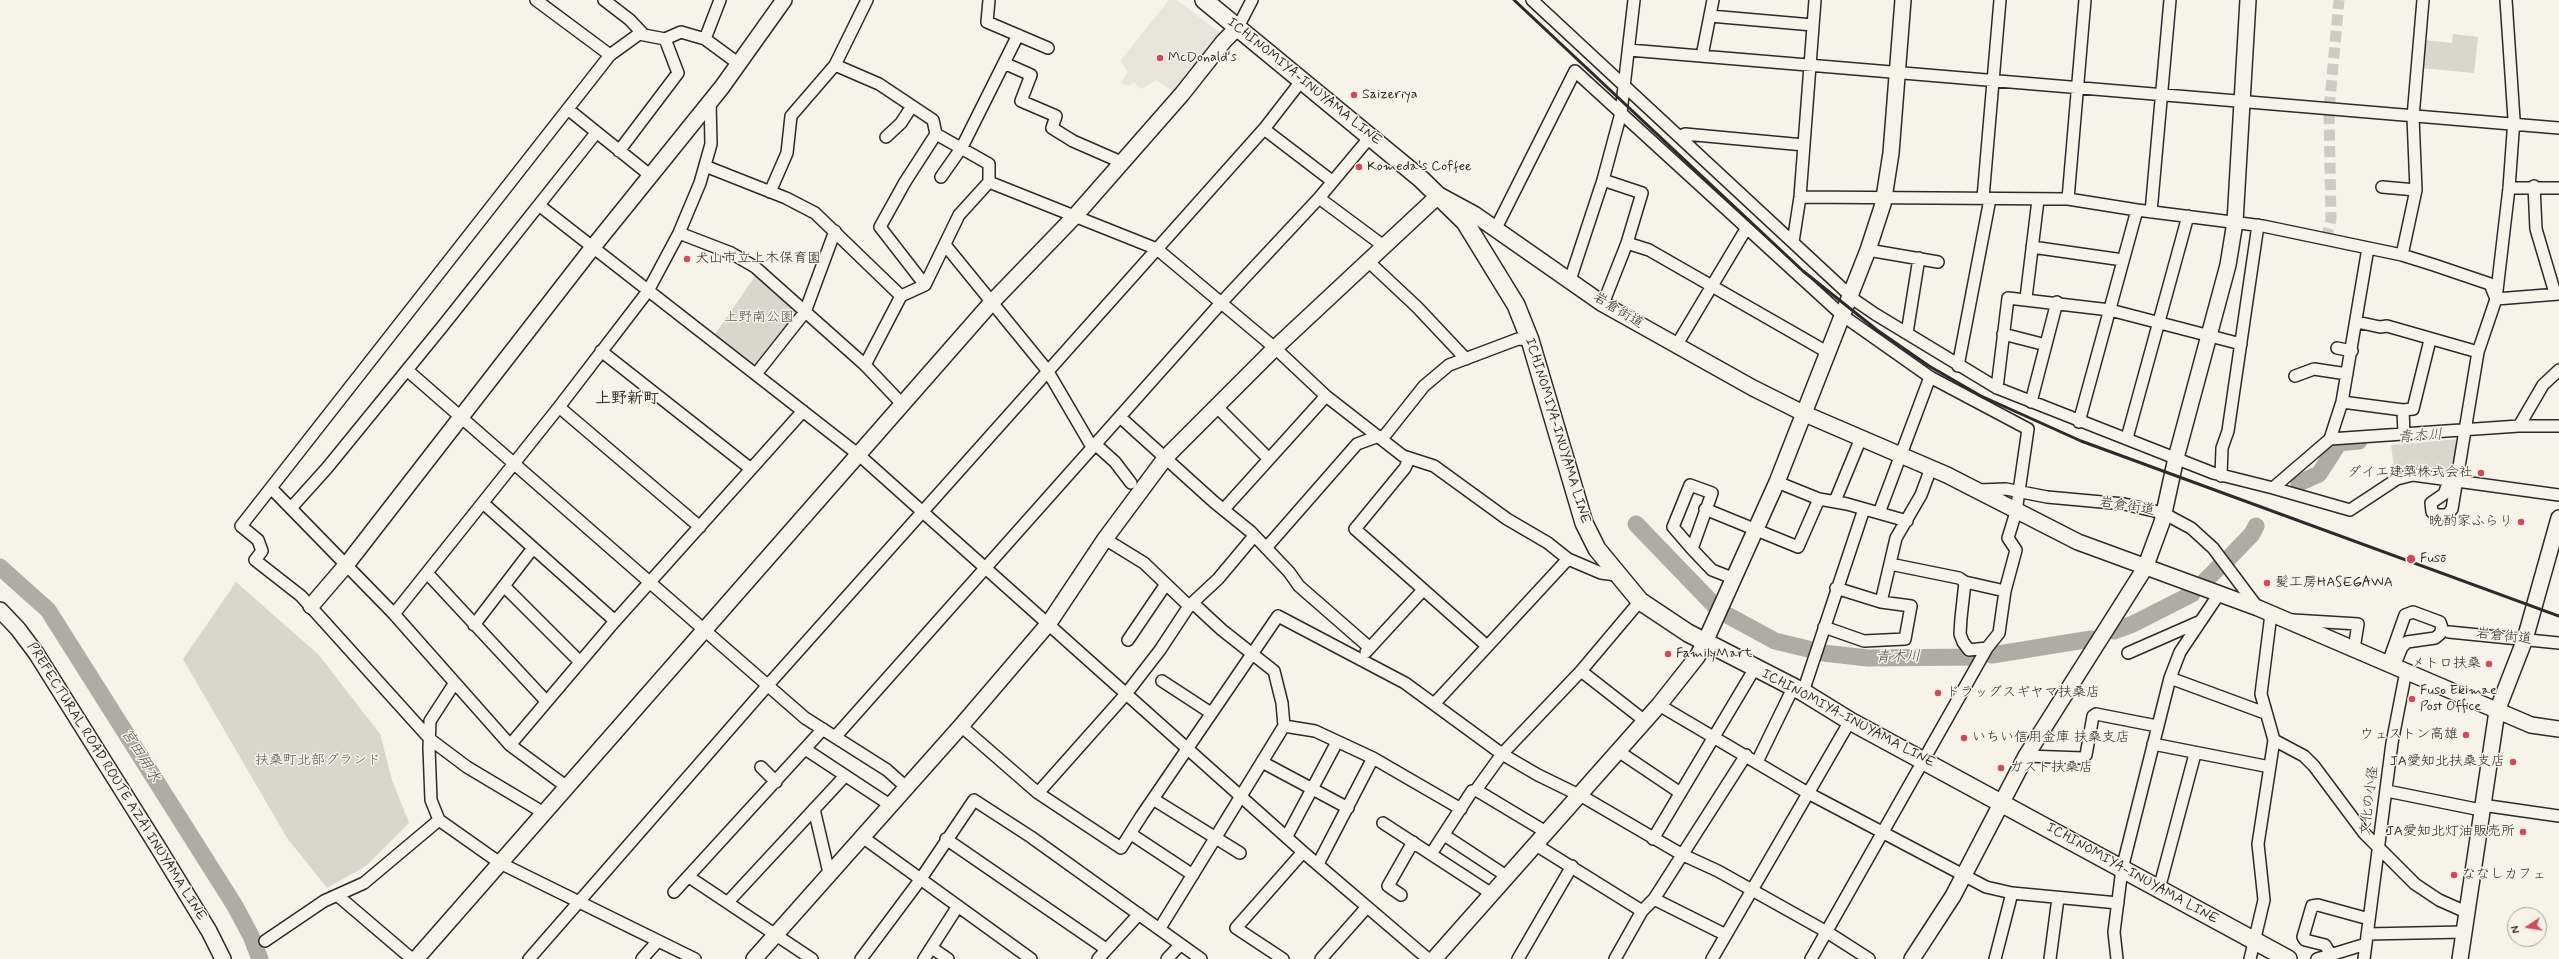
<!DOCTYPE html>
<html>
<head>
<meta charset="utf-8">
<style>
  body { margin:0 }
  #map { position:relative; width:2559px; height:959px; overflow:hidden; background:#f7f3e8; font-family:Mynerve,sans-serif }
  canvas { display:block }
  .north { position:absolute; left:2507px; top:907px; width:40px; height:40px; box-sizing:border-box; background:#f7f3e8; border:1px solid #a5a39c; border-radius:50%; rotate:258deg; font-size:11px; font-weight:700; line-height:16px; text-align:center; color:#2b2b2b }
  .north::after { content:''; display:block; margin:auto; width:14px; height:18px; background:#d1495b; clip-path:polygon(50% 0,100% 100%,50% 72%,0 100%) }
</style>
</head>
<body>
<div id="map">
<canvas width="2559" height="959"></canvas>
<div class="north">N</div>
</div>
<script>
const ctx = document.querySelector('canvas').getContext('2d');
ctx.lineJoin = 'round';
function fillPath(path, color) { ctx.fillStyle = color; ctx.fill(path, 'evenodd'); }
const shape = rows => new Path2D(rows.map(r => 'M' + r).join(''));
function stroke(path, color, width, dash) { ctx.strokeStyle = color; ctx.lineWidth = width; ctx.lineCap = dash ? 'butt' : 'round'; ctx.setLineDash(dash || []); ctx.stroke(path); }
function drawText(font, color, halo, rows, align = 'center') {
  ctx.font = font + ' Mynerve,"Klee One",sans-serif'; ctx.lineWidth = 3; ctx.setLineDash([]); ctx.textBaseline = 'middle'; ctx.strokeStyle = halo; ctx.fillStyle = color; for (const [text, x, y, turn = 0] of rows) {
    ctx.save(); ctx.translate(x, y); ctx.rotate((+turn || 0) * Math.PI / 180); ctx.textAlign = isNaN(turn) ? turn : align; if (halo) ctx.strokeText(text, 0, 0); ctx.fillText(text, 0, 0); ctx.restore();
  }
}
const built = shape([
  [1169,0,1177,0,1220,33,1174,92,1156,80,1142,89,1134,82,1129,86,1121,83,1128,72,1120,61]
]);
const green = shape([
  [2453,34,2478,37,2474,73,2421,68,2423,40,2452,43],
  [758,272,798,314,755,366,713,337],
  [2459,439,2454,471,2449,473,2405,466,2394,467,2391,445],
  [236,582,319,655,380,734,392,780,409,823,366,866,327,888,287,838,183,659]
]);
const river = shape([
  [2299,483,2319,474,2339,443,2359,441],
  [1636,524,1715,606],
  [2226,561,2252,534,2256,526],
  [0,567,48,610,235,906,251,936,260,959],
  [2205,581,2218,568],
  [1729,616,1775,641,1808,649],
  [2114,631,2133,624,2192,594],
  [1823,653,1868,658,1974,657],
  [1992,655,2091,639]
]);
const streetTunnel = shape([
  [2326,239,2331,219,2329,110,2339,0]
]);
const street = shape([
  [536,0,610,55],
  [604,0,630,20,644,35],
  [989,0,987,22,1048,48],
  [1532,0,1856,301,1875,314,1997,388,2213,473,2273,488,2330,439,2342,402,2368,248],
  [1710,16,1813,25],
  [1238,27,1252,0],
  [705,39,720,0],
  [1629,50,2559,128],
  [1702,56,1713,0],
  [1004,63,1031,75,1021,101,1056,116,1052,128,1073,141,1121,162],
  [835,65,879,84,933,120,936,134,989,164,989,182,959,215,925,285,901,296,865,365],
  [569,110,651,176],
  [1264,129,1332,181],
  [1680,136,1685,134,1804,145],
  [886,137,901,123,912,106],
  [619,151,678,73,665,39],
  [705,166,786,198,815,213,901,296],
  [941,177,962,147,1018,35],
  [1603,180,1642,193,1627,243,1603,304],
  [989,182,1157,249,1275,348,1326,396,1403,456,1434,466,1507,519,1548,543,1568,559,1601,573,1616,575],
  [2534,186,2536,229,2555,293],
  [2382,187,2416,190],
  [2509,188,2559,188],
  [770,192,787,153,791,116,835,65,867,0],
  [1800,197,2068,199,2137,210,2263,226,2402,255,2434,265,2490,284,2496,299],
  [1319,198,1385,247],
  [1983,198,2000,0],
  [2068,199,2085,0],
  [540,206,859,455,1303,852,1428,959],
  [2151,212,2170,0],
  [1495,230,1575,71,1842,315,1930,377,2028,429,2016,512,2008,538,2016,550,2005,591,1999,633,1987,648,1811,959],
  [679,233,731,253,755,267,865,365,903,405],
  [1793,242,1800,197,1815,0],
  [1627,243,1649,250,1827,352],
  [946,246,1047,370,1092,447],
  [2032,247,2123,260],
  [1868,250,1938,262],
  [2402,255,2416,190,2413,117,2423,0],
  [1369,262,1417,307,1466,359],
  [1570,280,1603,180,1621,113,1634,0],
  [925,285,880,227,905,182,936,134],
  [2026,298,2038,200],
  [2496,299,2559,294],
  [2357,322,2380,327,2387,326,2478,352],
  [1907,333,1919,258],
  [2003,334,2046,345],
  [1676,346,1746,229],
  [2337,348,2352,351],
  [601,351,751,469],
  [1958,366,1990,199],
  [407,370,805,718,887,770,906,787],
  [756,374,805,312,835,231],
  [2295,376,2314,369,2347,374],
  [1997,388,2008,298,2110,310,2241,344],
  [2031,402,2057,302],
  [2342,402,2403,410,2413,409,2430,340],
  [1216,406,1269,459],
  [559,407,700,527],
  [2403,410,2404,434],
  [1120,417,1214,502,1251,532,1289,572,1299,586,1370,648],
  [2079,422,2137,210],
  [2519,426,2543,385,2559,370],
  [2127,438,2188,216],
  [1382,439,1424,386,1449,365,1518,339,1530,340],
  [2330,439,2519,426,2559,426],
  [1095,444,1115,462,1131,483],
  [1409,459,1405,468,1355,529,1487,646],
  [2221,476,2222,448,2228,431,2258,225],
  [2449,481,2444,494,2431,503,2432,512,2437,515,2447,515,2452,509,2478,352,2496,299,2509,188,2514,119,2506,0],
  [1777,482,1819,499,1847,504,1907,521],
  [271,488,394,614,510,745,567,787],
  [2273,488,2350,510,2397,479,2413,475,2559,495],
  [1979,490,2006,489,2047,497,2124,504,2163,513,2191,528,2213,548,2258,608],
  [1835,501,1861,438],
  [483,503,615,621],
  [291,508,327,468,442,327,596,133],
  [1224,509,1326,396],
  [1705,509,1798,547,1819,499],
  [1879,513,1930,377],
  [1105,539,1144,563,1189,606,1195,605,1222,630,1274,671,1282,703,1284,726,1160,928],
  [1266,548,1357,444,1379,436],
  [1692,549,1712,493,1690,485,1673,527,1692,549,1712,570,1735,579],
  [1890,564,1959,578,1965,582],
  [427,573,546,701],
  [504,586,580,662],
  [1881,602,1896,538,1921,495,1931,468],
  [394,614,559,407,648,291,679,233,700,183,711,144,710,101],
  [2293,620,2358,624,2354,649],
  [474,625,533,548],
  [1824,627,1864,641,1905,639,1911,606,1881,602,1836,588],
  [2449,632,2559,643],
  [1128,640,1166,584],
  [1987,648,1969,650,1963,642,1960,634,1961,618,1965,582,2005,591],
  [1366,652,1423,590],
  [2128,653,2201,621],
  [2388,663,2405,615,2413,612,2440,622,2442,628,2440,634,2435,638,2407,642,2402,647,2394,666],
  [1581,671,1645,721],
  [2170,678,2265,713],
  [1162,681,1211,713],
  [454,684,430,721,429,748,431,800,439,820,500,863,695,959],
  [1803,692,1864,509],
  [1434,704,1568,559],
  [1659,705,1808,793,1986,887,2012,893,2118,903],
  [961,726,1038,793,1121,848,1142,815,1278,616,1405,683,1502,754,1538,775,1585,798,1681,854,1718,871,1827,932,1869,959],
  [1284,726,1315,731,1373,758,1461,809],
  [836,736,1220,304,1319,198,1370,137],
  [2274,740,2304,756,2314,766,2364,833,2415,884,2439,900,2466,912],
  [2153,744,2270,767],
  [510,745,615,621,803,411],
  [805,749,890,805],
  [1618,751,1679,792],
  [2026,756,2083,758,2086,755,2093,716,2096,714,2157,726],
  [1262,762,1348,808],
  [1757,762,1793,688],
  [761,767,776,782],
  [2387,791,2481,810],
  [1038,793,1126,694,1160,650,1189,606,1218,579,1254,536],
  [1153,799,1240,853],
  [2482,805,2559,816],
  [814,809,829,873],
  [544,813,467,767,431,740,301,596,255,560,262,551,258,540,241,526,610,55,639,34,665,39,681,32,705,39,739,64],
  [1383,823,1492,894],
  [1546,832,1476,790,1502,754,1581,671,1640,601],
  [1131,834,1193,875],
  [1444,835,1508,877],
  [861,836,1031,959],
  [1287,836,1337,742],
  [946,839,1106,949],
  [1653,839,1755,668],
  [1536,845,1642,911],
  [1431,854,1472,791,1476,790],
  [1318,864,1373,758],
  [689,877,812,959],
  [2159,889,2195,754],
  [674,892,823,729],
  [337,895,412,959],
  [1401,895,1388,886,1413,842],
  [1654,899,1726,935],
  [728,902,844,777],
  [2367,934,2464,932],
  [265,941,324,901,364,883,439,820],
  [932,948,948,959],
  [2331,955,2325,945,2305,940,2303,937,2312,906,2318,905,2369,919],
  [529,959,768,685,1264,129,1302,80],
  [642,959,657,942],
  [861,959,920,880,974,800,1031,837,1201,959],
  [924,959,958,906],
  [1098,959,1139,914],
  [1167,959,1180,945],
  [1283,959,1236,928,1303,852],
  [1321,959,1367,907],
  [1518,959,1572,866],
  [1615,959,1642,911,1654,899,1746,755],
  [1712,959,1850,721],
  [1995,959,2012,893],
  [2050,959,2058,898],
  [2117,959,2114,932,2122,869,2170,678,2180,652,2219,594],
  [2250,959,2264,900,2258,844,2274,740,2261,694,2271,614],
  [2317,959,2366,944],
  [2364,959,2392,743,2406,671]
]);
const secondary = shape([
  [311,606,347,564,593,247,722,87,784,0],
  [0,610,18,629,36,653,159,849,209,931,223,959],
  [416,959,992,302,1075,216,1182,94,1224,41,1238,27],
  [754,959,961,726,1049,623,1105,539,1166,457,1275,348,1439,195,1474,214,1603,304,1753,388,1805,414,1947,475,2078,542,2258,608,2531,725,2559,729],
  [1434,959,1659,705,1697,657,1705,642,1777,482,1868,250,1883,204,1891,153,1903,0],
  [1912,959,1953,896,2026,756,2145,568,2162,522,2176,458,2228,265,2235,222,2248,0],
  [2460,959,2497,711,2525,639,2559,518]
]);
const primary = shape([
  [1204,0,1421,179,1465,222,1516,305,1530,340,1584,523,1597,549,1640,601,1688,633,1803,692,1850,721,2288,959]
]);
const rail = shape([
  [1514,0,1803,271,1877,330,1929,366,1981,396,2081,441,2559,616]
]);
const markers = [
  [1160,58,4,"#d1495b"],
  [1354,95,4,"#d1495b"],
  [1359,167,4,"#d1495b"],
  [687,259,4,"#d1495b"],
  [2481,473,4,"#d1495b"],
  [2521,522,4,"#d1495b"],
  [2411,559,5,"#d1495b"],
  [2267,583,4,"#d1495b"],
  [1668,654,4,"#d1495b"],
  [2489,664,4,"#d1495b"],
  [1938,693,4,"#d1495b"],
  [2412,699,4,"#d1495b"],
  [2466,735,4,"#d1495b"],
  [1964,738,4,"#d1495b"],
  [2513,762,4,"#d1495b"],
  [2001,768,4,"#d1495b"],
  [2523,832,4,"#d1495b"],
  [2454,875,4,"#d1495b"]
];
const poiNames = [
  ["McDonald's",1168,58],
  ["Saizeriya",1362,95],
  ["Komeda's Coffee",1367,167],
  ["犬山市立上木保育園",695,259],
  ["ダイエ建築株式会社",2473,473,"right"],
  ["晩酌家ふらり",2513,522,"right"],
  ["Fusō",2420,559],
  ["髪工房HASEGAWA",2275,583],
  ["FamilyMart",1676,654],
  ["メトロ扶桑",2481,664,"right"],
  ["Fuso Ekimae",2420,691],
  ["Post Office",2420,707],
  ["ドラッグスギヤマ扶桑店",1946,693],
  ["ウェストン高雄",2458,735,"right"],
  ["いちい信用金庫 扶桑支店",1972,738],
  ["JA愛知北扶桑支店",2505,762,"right"],
  ["ガスト扶桑店",2009,768],
  ["JA愛知北灯油販売所",2515,832,"right"],
  ["ななしカフェ",2462,875]
];
const streetNames = [
  ["ICHINOMIYA-INUYAMA LINE",1304,82,39],
  ["岩倉街道",1618,311,31],
  ["ICHINOMIYA-INUYAMA LINE",1557,431,73],
  ["岩倉街道",2127,507,9],
  ["岩倉街道",2504,637,6],
  ["ICHINOMIYA-INUYAMA LINE",1848,719,28],
  ["PREFECTURAL ROAD ROUTE AZAI INUYAMA LINE",116,782,58],
  ["文化の小径",2370,801,-83],
  ["ICHINOMIYA-INUYAMA LINE",2132,874,29]
];
const parkNames = [
  ["上野南公園",759,318],
  ["扶桑町北部グランド",318,761]
];
const waterNames = [
  ["青木川",2420,437,-4],
  ["青木川",1898,658,-1],
  ["宮田用水",140,756,58]
];
const quarterNames = [
  ["上野新町",627,400]
];
fillPath(built, '#e8e4da');
fillPath(green, '#dad6cc');
stroke(river, '#afaca4', 17);
stroke(streetTunnel, '#cecbc2', 11, [11, 5.5]);
stroke(street, '#2b2b2b', 14);
stroke(secondary, '#2b2b2b', 18);
stroke(primary, '#2b2b2b', 20);
stroke(street, '#f7f3e8', 11);
stroke(secondary, '#f7f3e8', 15);
stroke(primary, '#f7f3e8', 17);
stroke(rail, '#2b2b2b', 3);
for (const [x, y, r, color] of markers) { const dot = new Path2D(); dot.arc(x, y, r, 0, 2 * Math.PI); ctx.fillStyle = color; ctx.fill(dot); stroke(dot, '#f7f3e8', 1.5); }
drawText('14px', '#2b2b2b', '#f7f3e8', poiNames, 'left');
drawText('14px', '#2b2b2b', '#f7f3e8', streetNames);
drawText('14px', '#575653', '#f7f3e8', parkNames);
drawText('italic 15px', '#53524f', '#f7f3e8', waterNames);
drawText('bold 16px', '#2b2b2b', '#f7f3e8', quarterNames);
</script>
</body>
</html>
